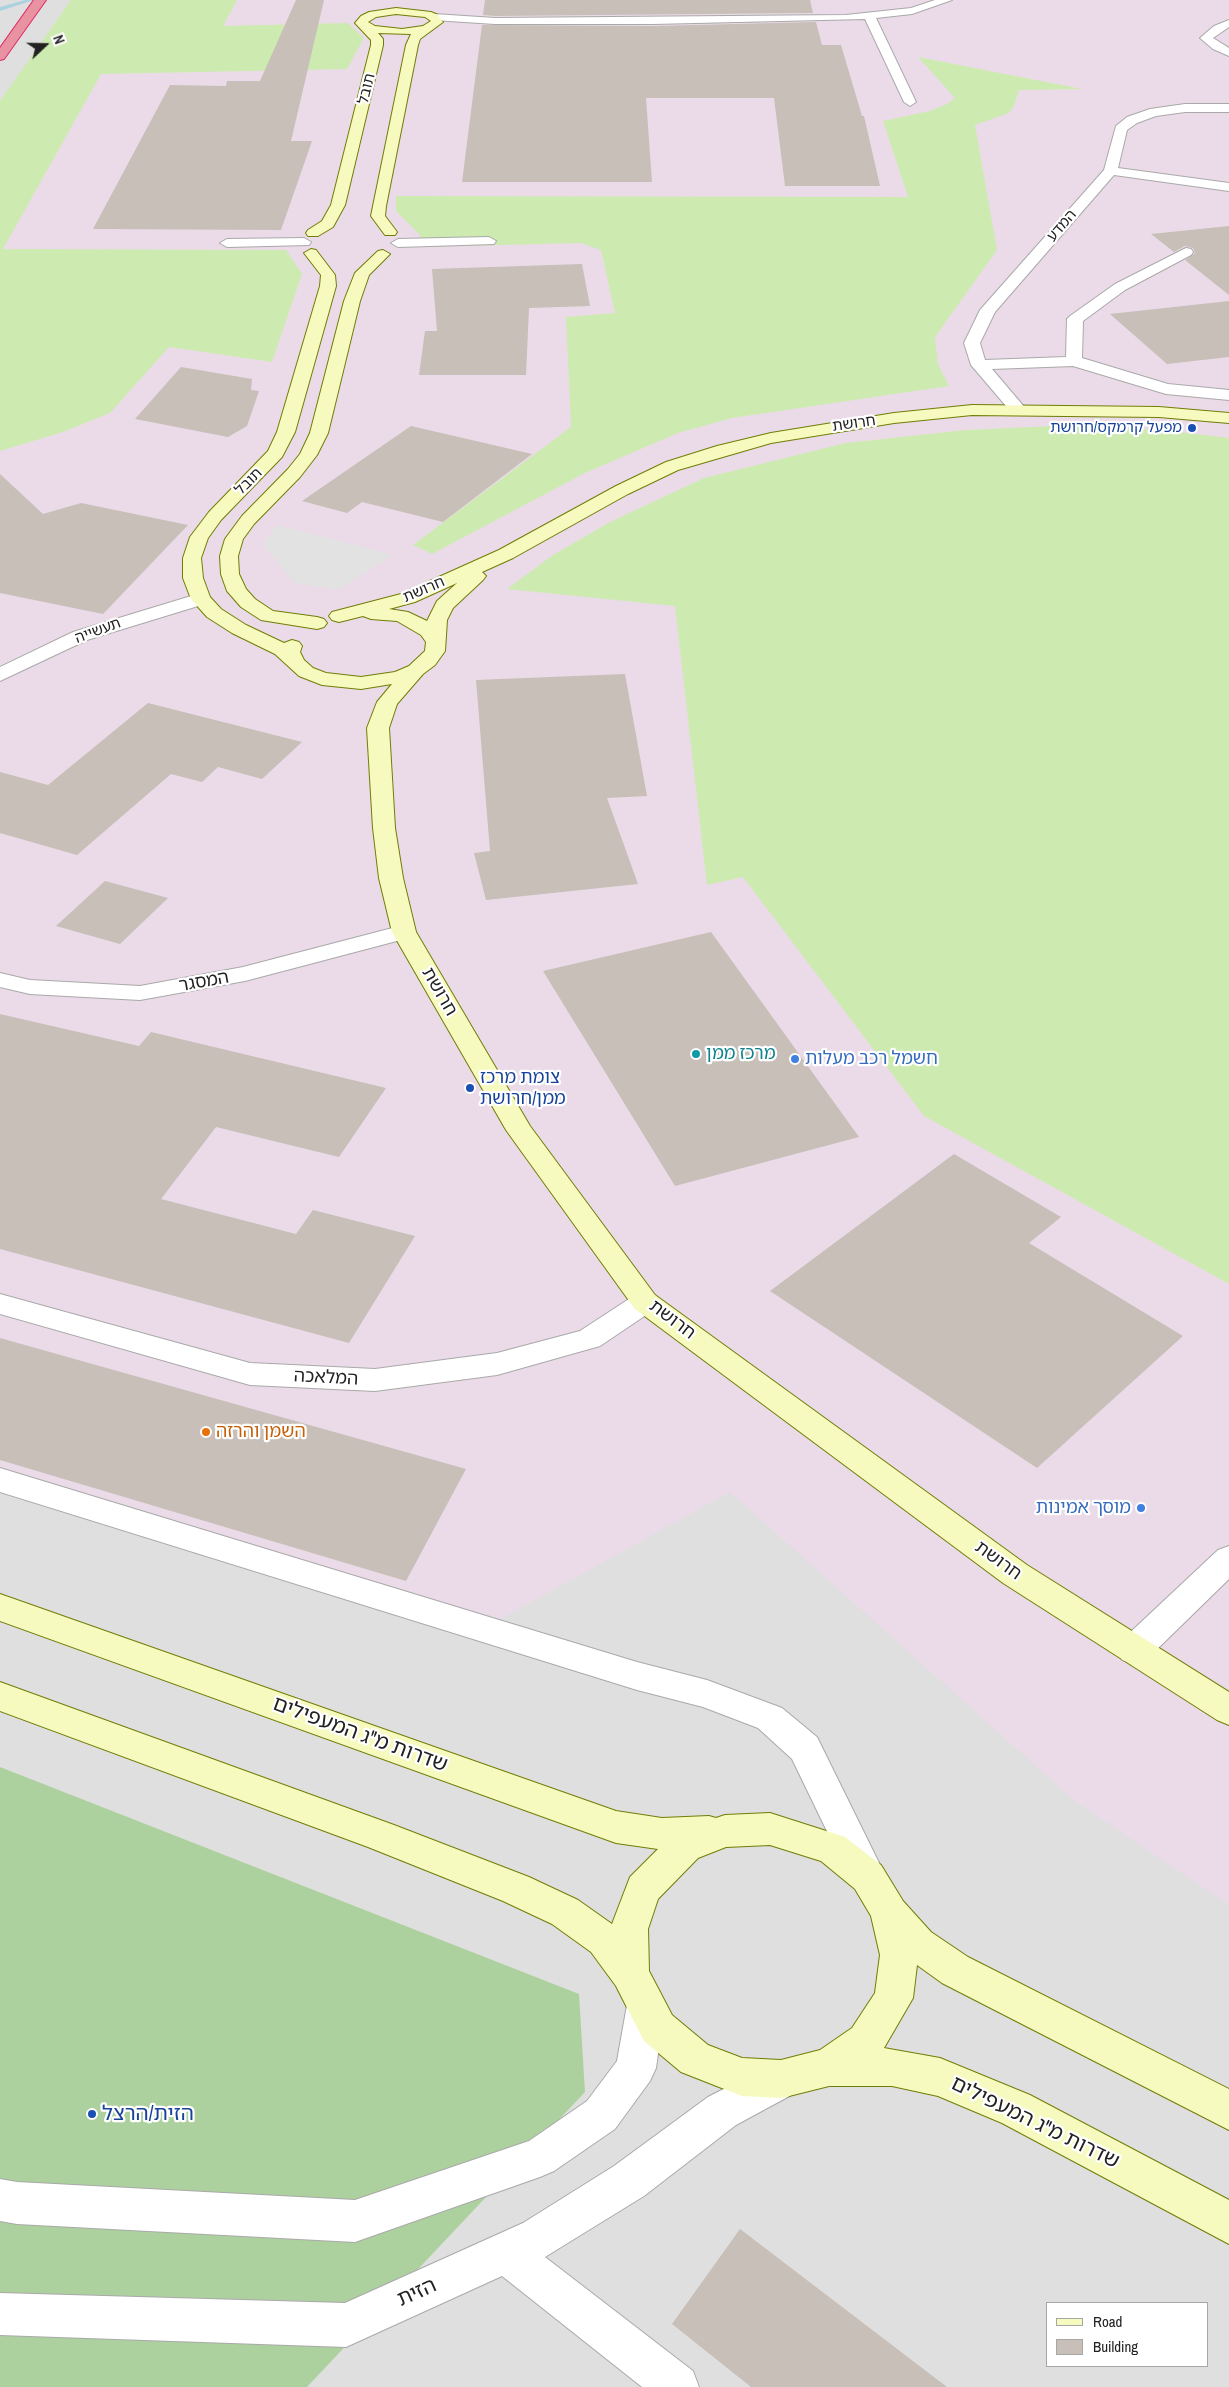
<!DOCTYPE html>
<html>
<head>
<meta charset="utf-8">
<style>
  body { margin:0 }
  #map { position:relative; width:1229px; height:2387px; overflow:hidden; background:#f2efe9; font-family:"Archivo Narrow",sans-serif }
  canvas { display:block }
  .legend { position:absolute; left:1046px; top:2302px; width:162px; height:65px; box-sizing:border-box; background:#fff; border:1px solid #a7a7a7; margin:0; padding:6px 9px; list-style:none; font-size:15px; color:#222 }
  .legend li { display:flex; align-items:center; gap:10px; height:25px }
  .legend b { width:25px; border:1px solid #a7a7a7 }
  .north { position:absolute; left:20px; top:20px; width:50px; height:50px; -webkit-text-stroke:4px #fff; paint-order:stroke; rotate:69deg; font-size:14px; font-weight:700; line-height:20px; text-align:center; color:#222 }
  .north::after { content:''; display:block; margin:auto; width:18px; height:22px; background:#222; clip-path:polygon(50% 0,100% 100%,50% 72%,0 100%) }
</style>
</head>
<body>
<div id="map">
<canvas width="1229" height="2387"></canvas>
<ul class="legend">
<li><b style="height:6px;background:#f7fabf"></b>Road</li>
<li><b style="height:14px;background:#c7bfb8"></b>Building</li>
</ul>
<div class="north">N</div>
</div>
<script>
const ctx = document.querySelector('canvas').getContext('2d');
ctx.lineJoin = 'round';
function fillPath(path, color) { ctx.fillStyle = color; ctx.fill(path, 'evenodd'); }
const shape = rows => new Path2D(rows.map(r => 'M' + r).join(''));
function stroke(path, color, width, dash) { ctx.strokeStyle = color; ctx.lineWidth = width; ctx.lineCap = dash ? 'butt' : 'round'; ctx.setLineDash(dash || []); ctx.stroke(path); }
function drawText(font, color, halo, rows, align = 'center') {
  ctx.font = font + ' "Archivo Narrow","Noto Sans Hebrew",sans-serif'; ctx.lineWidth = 4.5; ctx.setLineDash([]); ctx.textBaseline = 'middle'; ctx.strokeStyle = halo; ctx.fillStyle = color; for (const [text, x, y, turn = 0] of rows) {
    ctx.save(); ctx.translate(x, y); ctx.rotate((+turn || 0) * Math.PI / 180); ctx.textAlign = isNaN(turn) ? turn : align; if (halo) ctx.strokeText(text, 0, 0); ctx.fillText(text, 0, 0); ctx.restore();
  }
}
const residential = shape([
  [0,0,1229,0,1229,2387,0,2387],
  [1048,2303,1208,2303,1208,2366,1048,2366]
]);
const industrial = shape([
  [83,0,1229,0,1229,1905,1075,1801,730,1492,495,1622,0,1469,0,124]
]);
const grass = shape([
  [71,0,237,0,223,26,348,23,364,38,347,69,101,74,3,249,286,250,302,274,272,362,169,347,110,413,63,432,0,451,0,101],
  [918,57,1082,89,1019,90,1014,106,1009,113,975,125,997,250,935,337,938,364,949,386,732,418,678,433,585,473,432,554,413,545,571,427,566,317,615,313,601,250,581,243,423,247,420,235,396,211,396,196,908,197,883,121,930,111,947,104,955,98],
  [1075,425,1171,431,1229,438,1229,1284,924,1116,743,877,707,885,675,606,507,589,553,555,610,522,704,478,846,443,966,430]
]);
const forest = shape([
  [0,1767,579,1994,585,2092,307,2387,0,2387]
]);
const parking = shape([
  [277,525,393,555,338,590,294,583,263,544]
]);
const stream = shape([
  [25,0,34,0,0,11,0,7,25,0]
]);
const building = shape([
  [296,0,324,0,291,141,312,141,281,230,93,229,170,85,226,86,227,81,260,81],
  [485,0,810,0,813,13,495,16,483,15],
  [816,22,822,45,841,45,862,116,864,116,880,186,785,186,774,98,646,98,652,182,462,182,482,25,653,26],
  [1229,226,1229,295,1185,260,1195,253,1193,248,1185,246,1174,252,1151,234],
  [582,264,590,306,529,308,526,375,419,375,425,331,437,331,432,269],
  [1229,301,1229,357,1167,364,1110,314],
  [181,367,252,379,251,390,259,391,247,426,228,437,135,419],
  [411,426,532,454,443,522,362,502,347,513,302,501],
  [0,474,43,514,81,503,188,525,103,614,0,593],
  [625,674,647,796,607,798,638,884,486,900,474,853,490,851,476,680],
  [148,703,302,742,262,779,218,767,202,782,171,774,77,855,0,833,0,772,48,785],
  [105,881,168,898,120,944,56,926],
  [711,932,859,1137,675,1186,543,971],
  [0,1014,139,1046,151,1032,386,1088,339,1157,216,1127,161,1199,296,1234,313,1210,415,1236,349,1343,0,1249],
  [954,1154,1061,1217,1029,1243,1183,1336,1037,1468,770,1291],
  [0,1338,466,1469,406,1581,0,1460],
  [740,2229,947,2387,751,2387,672,2324]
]);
const street = shape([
  [935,0,952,0,912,14,876,18,916,102,910,106,904,102,865,19,653,24,495,24,434,20,428,17,434,14,495,18,846,15,911,8,935,0],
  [1229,20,1229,27,1213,38,1229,48,1229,56,1213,49,1200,38,1214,26,1229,20],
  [1185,104,1229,104,1229,112,1185,112,1156,116,1137,123,1127,130,1118,168,1229,183,1229,191,1114,175,995,312,980,343,985,360,1066,357,1067,319,1070,316,1115,284,1186,248,1191,249,1193,252,1191,255,1125,290,1083,321,1082,358,1168,384,1229,390,1229,400,1166,394,1073,366,992,369,1026,409,1024,413,1012,413,971,365,964,343,980,310,1104,170,1116,126,1127,117,1150,109,1185,104],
  [489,237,496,241,494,244,398,247,391,243,398,239,489,237],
  [304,238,311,242,309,245,227,247,220,243,227,239,304,238],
  [201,593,208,595,211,599,208,603,87,640,0,681,0,667,73,632,201,593],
  [404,925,412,927,416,932,412,937,245,981,140,1000,30,994,0,987,0,973,30,980,140,986,243,967,404,925],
  [645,1292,655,1295,659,1302,655,1309,600,1346,497,1375,375,1391,250,1385,0,1314,0,1294,250,1363,375,1369,497,1353,580,1331,635,1295,645,1292],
  [0,1468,637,1662,707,1680,782,1708,817,1737,884,1873,879,1885,866,1890,853,1885,792,1759,758,1728,703,1707,637,1690,0,1492,0,1468],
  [1229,1546,1229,1579,1146,1660,1134,1664,1122,1660,1117,1650,1122,1640,1218,1550,1229,1546],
  [646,1987,660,1992,665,2005,656,2068,650,2081,615,2129,554,2171,540,2177,355,2242,17,2224,0,2221,0,2179,17,2182,355,2200,529,2141,587,2101,617,2061,627,2005,632,1992,646,1987],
  [781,2060,795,2065,801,2079,795,2093,736,2125,644,2196,545,2257,693,2371,699,2387,642,2387,502,2276,346,2347,0,2335,0,2293,345,2303,523,2223,614,2166,708,2097,781,2060]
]);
const secondary = shape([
  [396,8,431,12,438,15,443,22,420,39,418,45,386,206,385,216,397,232,395,235,385,235,371,216,406,45,411,34,378,33,383,39,383,45,345,205,333,227,318,236,308,236,306,233,308,230,322,221,331,205,371,45,371,40,355,23,361,16,369,12,396,8],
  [396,14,425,17,431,21,423,26,402,29,375,26,368,22,376,17,396,14],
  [311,249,316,250,335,275,336,286,295,432,282,457,221,520,208,538,201,558,203,578,210,597,221,609,246,625,284,643,292,640,299,642,302,646,300,652,304,660,313,668,326,673,361,677,395,672,409,666,425,651,426,642,421,635,397,621,371,619,363,616,339,622,332,620,329,616,332,612,401,594,499,550,616,486,666,462,717,446,771,433,894,413,972,405,1159,407,1229,413,1229,423,1159,417,972,415,894,423,771,443,678,470,628,494,513,558,482,572,486,576,483,580,453,608,447,620,445,651,435,665,423,674,397,704,389,728,395,828,403,878,416,932,530,1126,655,1295,1027,1565,1229,1692,1229,1725,1217,1720,1003,1583,635,1309,506,1130,392,932,379,878,373,828,367,728,377,702,392,684,361,689,322,685,299,676,275,654,232,633,207,617,191,599,183,578,183,558,190,537,209,512,268,451,277,432,320,286,321,275,304,253,311,249],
  [457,583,437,601,427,621,408,612,389,609,415,602,457,583],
  [383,250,390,254,369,275,360,301,328,433,317,455,300,477,254,524,243,539,238,556,239,574,246,589,255,599,273,611,317,617,324,619,327,623,324,627,317,629,261,620,241,607,227,591,221,574,220,556,225,539,242,516,288,469,300,454,310,433,344,301,355,273,378,251,383,250],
  [0,1594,616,1811,662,1818,709,1816,716,1818,725,1815,770,1813,845,1837,881,1865,903,1901,931,1932,968,1957,1229,2089,1229,2130,942,1983,917,1965,913,1998,884,2048,940,2058,1030,2095,1229,2200,1229,2244,1002,2123,938,2096,892,2086,829,2086,781,2098,742,2096,681,2072,644,2041,616,1986,591,1952,552,1924,503,1901,368,1847,0,1711,0,1682,394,1825,529,1877,578,1900,612,1924,630,1877,658,1849,616,1843,0,1621,0,1594],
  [770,1845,821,1861,855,1889,871,1916,880,1955,875,1993,852,2028,820,2050,781,2060,742,2058,708,2045,672,2015,649,1971,648,1929,658,1899,698,1858,726,1847,770,1845]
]);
const highway = shape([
  [34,0,46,0,4,59,0,60,0,48,34,0]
]);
const markers = [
  [1192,428,5,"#1a4fb4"],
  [696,1054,5,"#0f9aa8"],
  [795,1059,5,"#3f7fe0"],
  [470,1088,5,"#1a4fb4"],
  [206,1432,5,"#e8710a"],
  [1141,1508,5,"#3f7fe0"],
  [92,2114,5,"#1a4fb4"]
];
const farStreetnames = [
  ["תובל",367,89,-76],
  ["המדע",1062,226,-49],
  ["חרושת",854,424,-8],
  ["תובל",249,482,-45],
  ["חרושת",424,590,-23],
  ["תעשייה",98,631,-20]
];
const farTransitnames = [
  ["מפעל קרמקס/חרושת",1182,428]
];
const streetNames = [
  ["המסגר",204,982,-10],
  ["חרושת",439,992,60],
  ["חרושת",672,1320,37],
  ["המלאכה",326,1378,3],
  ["חרושת",998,1561,36]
];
const cultureNames = [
  ["מרכז ממן",706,1054]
];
const shopNames = [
  ["חשמל רכב מעלות",805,1059],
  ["מוסך אמינות",1131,1508,"right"]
];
const transitNames = [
  ["צומת מרכז",480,1078],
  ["ממן/חרושת",480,1099]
];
const foodNames = [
  ["השמן והרזה",216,1432]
];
const nearStreetnames = [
  ["שדרות מ\"ג המעפילים",360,1735,20],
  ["שדרות מ\"ג המעפילים",1035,2123,26],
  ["הזית",417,2293,-24]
];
const nearTransitnames = [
  ["הזית/הרצל",102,2114]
];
fillPath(residential, '#e0dfdf');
fillPath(industrial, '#ebdbe8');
fillPath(grass, '#cdebb0');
fillPath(forest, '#add19e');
fillPath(parking, '#e2e2e2');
fillPath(stream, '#aad3df');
fillPath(building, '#c7bfb8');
stroke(street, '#a9a9a9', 2);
stroke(secondary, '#707d05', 2);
stroke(highway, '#dc2a67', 2);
fillPath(street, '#fff');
fillPath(secondary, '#f7fabf');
fillPath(highway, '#e892a2');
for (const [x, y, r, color] of markers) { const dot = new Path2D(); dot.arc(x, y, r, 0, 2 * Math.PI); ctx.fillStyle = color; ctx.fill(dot); stroke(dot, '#fff', 2); }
drawText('15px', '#222', '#fff', farStreetnames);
drawText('15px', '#164399', '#fff', farTransitnames, 'right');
drawText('18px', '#222', '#fff', streetNames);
drawText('18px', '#0d838f', '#fff', cultureNames, 'left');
drawText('18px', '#366cbe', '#fff', shopNames, 'left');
drawText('18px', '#164399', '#fff', transitNames, 'left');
drawText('18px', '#c56008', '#fff', foodNames, 'left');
drawText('21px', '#222', '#fff', nearStreetnames);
drawText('21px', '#164399', '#fff', nearTransitnames, 'left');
</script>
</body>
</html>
